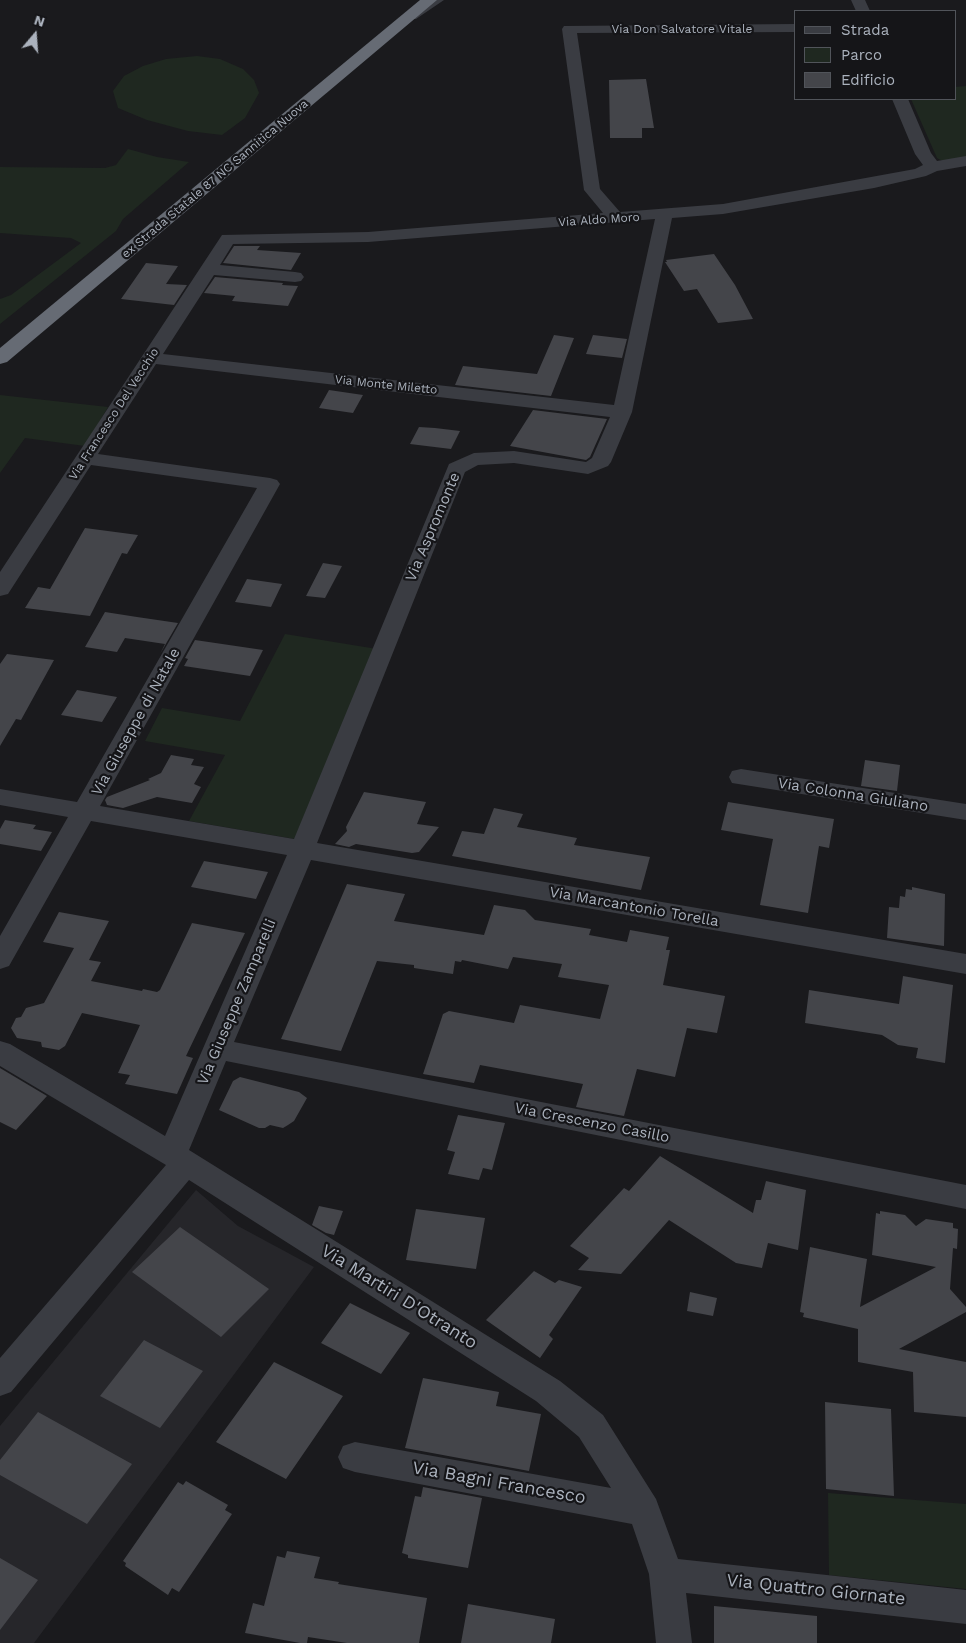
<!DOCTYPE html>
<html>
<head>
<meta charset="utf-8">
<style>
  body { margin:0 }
  #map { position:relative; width:966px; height:1643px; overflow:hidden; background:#1a1a1d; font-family:"Work Sans",sans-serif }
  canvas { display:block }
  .legend { position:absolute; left:794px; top:10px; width:162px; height:90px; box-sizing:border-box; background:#151518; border:1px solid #51545a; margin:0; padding:6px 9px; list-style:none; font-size:15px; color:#abb2bd }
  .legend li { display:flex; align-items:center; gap:10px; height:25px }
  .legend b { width:25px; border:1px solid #51545a }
  .north { position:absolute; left:10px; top:10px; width:50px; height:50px; -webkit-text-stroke:4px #151518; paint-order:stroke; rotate:18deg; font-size:14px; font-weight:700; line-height:20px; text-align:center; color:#abb2bd }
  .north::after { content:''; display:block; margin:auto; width:18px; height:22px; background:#abb2bd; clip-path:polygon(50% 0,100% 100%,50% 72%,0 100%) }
</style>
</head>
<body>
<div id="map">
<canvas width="966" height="1643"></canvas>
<ul class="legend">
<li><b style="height:6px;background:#3a3c42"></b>Strada</li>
<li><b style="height:14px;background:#1f2820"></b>Parco</li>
<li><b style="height:14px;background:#44454a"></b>Edificio</li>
</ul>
<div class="north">N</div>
</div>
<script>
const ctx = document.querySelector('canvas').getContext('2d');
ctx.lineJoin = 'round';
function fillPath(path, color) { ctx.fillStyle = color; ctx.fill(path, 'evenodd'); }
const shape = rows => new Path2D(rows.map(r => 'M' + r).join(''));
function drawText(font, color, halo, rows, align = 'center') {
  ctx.font = font + ' "Work Sans",sans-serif'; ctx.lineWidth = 4.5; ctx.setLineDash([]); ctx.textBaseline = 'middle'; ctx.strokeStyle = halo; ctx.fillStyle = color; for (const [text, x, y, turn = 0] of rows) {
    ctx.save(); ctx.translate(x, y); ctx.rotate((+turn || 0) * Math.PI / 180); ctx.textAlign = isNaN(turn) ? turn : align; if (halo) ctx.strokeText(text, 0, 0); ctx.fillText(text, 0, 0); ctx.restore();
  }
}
const built = shape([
  [196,1190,238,1226,314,1267,34,1643,0,1643,0,1426]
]);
const green = shape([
  [197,56,220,59,243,69,254,80,259,93,245,118,222,135,188,131,147,120,118,108,113,91,124,76,143,66,166,59],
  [966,86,966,158,944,162,937,158,911,99,955,99,955,87],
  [128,149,157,157,189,162,123,219,116,231,0,324,0,299,11,295,81,243,71,238,0,233,0,167,105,168,116,165],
  [0,395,108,407,85,446,25,438,0,473],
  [285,634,377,649,295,839,189,821,225,755,145,741,162,708,240,721],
  [828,1493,966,1504,966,1589,829,1575]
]);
const building = shape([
  [646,79,654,128,642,128,642,138,610,138,609,80],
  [234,246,260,246,257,250,301,253,291,270,223,263],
  [714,254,735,285,753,319,718,323,697,289,684,291,665,262,667,262,666,260],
  [146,263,178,266,166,284,187,285,174,305,121,299],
  [215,277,283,283,282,285,298,286,288,306,232,301,235,296,204,293],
  [554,335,574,338,551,396,455,385,463,366,537,374],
  [593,335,627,339,622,358,586,354],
  [329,390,363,395,353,413,319,408],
  [533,410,607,419,590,457,586,460,510,446],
  [419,427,435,428,460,431,451,449,410,444],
  [85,528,138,535,127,554,122,553,90,616,25,608,38,587,50,589],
  [323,563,342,566,325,598,306,596],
  [247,579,282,584,271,607,235,602],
  [105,612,137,617,178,623,160,654,165,644,125,638,117,652,85,647],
  [195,640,263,650,250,676,184,666,188,659,185,658],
  [7,654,54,660,21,720,16,719,0,746,0,664],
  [77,690,117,697,102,722,61,715],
  [171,755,194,759,191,765,204,767,194,784,201,787,192,803,157,797,123,808,107,805,105,800,107,797,150,780,148,779,161,773],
  [865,760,900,765,897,791,861,786],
  [364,792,426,802,417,824,439,827,419,852,412,853,356,844,349,847,335,844,347,831,346,827],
  [728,802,834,819,829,848,819,846,808,913,760,905,773,839,721,830],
  [494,808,523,814,517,827,577,838,574,845,650,857,641,890,452,856,462,831,484,834],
  [5,820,36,825,33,829,52,832,41,851,0,844,0,829],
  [204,861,268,872,256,899,191,887],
  [347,884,405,894,394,921,484,935,494,905,525,910,535,920,591,929,589,935,627,942,630,930,669,937,666,950,670,950,663,985,725,996,717,1033,687,1028,675,1077,637,1069,624,1116,576,1107,583,1084,480,1065,474,1083,423,1074,443,1014,449,1011,514,1023,520,1005,600,1019,609,985,558,977,562,964,513,957,508,969,462,960,461,962,455,961,453,974,414,968,414,965,377,961,341,1051,281,1039],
  [912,887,945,894,944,946,887,938,889,907,899,908,900,896,905,897,906,889,912,890],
  [59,912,109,921,89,960,101,962,91,981,142,991,143,989,157,992,160,990,192,923,245,933,186,1056,193,1058,177,1094,125,1084,130,1075,118,1073,140,1025,82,1013,65,1046,59,1050,42,1047,41,1042,17,1038,11,1028,16,1018,21,1017,26,1008,44,1003,74,948,43,942],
  [903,976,953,985,945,1063,916,1058,918,1048,898,1045,882,1035,805,1023,809,990,899,1004],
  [0,1068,47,1096,16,1130,0,1122],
  [240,1077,299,1092,307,1098,294,1121,288,1125,283,1128,270,1125,265,1128,259,1128,219,1110,233,1081],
  [458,1115,505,1123,492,1170,483,1168,479,1180,448,1174,455,1152,447,1150],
  [660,1156,753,1213,756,1200,761,1200,766,1181,806,1190,798,1250,768,1243,762,1268,736,1263,669,1220,621,1274,578,1270,589,1258,570,1246,624,1188,629,1191],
  [319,1206,343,1211,334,1235,326,1233,312,1225],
  [416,1209,485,1218,476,1269,406,1260],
  [880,1211,905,1215,916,1226,926,1219,953,1223,953,1228,958,1229,957,1249,953,1248,950,1289,966,1307,966,1312,899,1349,966,1362,966,1417,914,1412,913,1372,858,1362,858,1329,803,1317,804,1313,800,1312,810,1247,867,1259,860,1307,936,1267,872,1255,876,1213,880,1214],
  [180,1227,269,1289,221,1337,132,1272],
  [534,1271,555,1283,559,1280,582,1287,549,1335,553,1339,540,1358,486,1320],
  [690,1292,717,1298,713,1316,687,1311],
  [350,1303,410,1333,381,1374,321,1343],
  [144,1340,203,1371,160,1428,100,1396],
  [274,1362,343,1396,286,1479,216,1442],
  [423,1378,499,1392,496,1406,541,1414,529,1471,405,1448],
  [825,1402,891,1409,894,1496,826,1489],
  [38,1412,132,1464,87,1524,0,1475,0,1460],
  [186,1481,228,1505,225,1510,232,1514,179,1592,172,1588,168,1595,125,1566,126,1563,123,1561,178,1482,183,1485],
  [423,1487,482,1498,468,1568,408,1558,408,1555,402,1553,415,1496,421,1497],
  [287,1551,320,1557,314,1578,339,1582,338,1584,427,1598,419,1643,347,1643,308,1637,307,1643,300,1643,245,1633,253,1603,264,1606,277,1556,285,1558],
  [0,1558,38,1580,0,1630],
  [468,1604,555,1619,551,1643,461,1643],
  [714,1606,817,1616,817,1643,714,1643]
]);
const lane = shape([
  [435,0,444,0,416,19,410,19,410,15,435,0]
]);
const street = shape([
  [851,0,865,0,870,11,856,11,851,0],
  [795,24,795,32,577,33,600,189,620,212,723,204,915,169,923,165,915,154,892,99,908,99,931,153,937,161,966,156,966,166,937,171,926,176,874,188,723,214,672,218,632,412,611,462,608,466,588,474,514,463,478,465,465,472,317,843,966,954,966,974,311,860,234,1042,966,1185,966,1209,226,1061,189,1150,560,1381,603,1415,656,1499,678,1559,966,1590,966,1624,686,1593,692,1643,656,1643,649,1574,632,1524,355,1472,343,1468,338,1457,343,1446,355,1442,611,1488,579,1437,536,1401,189,1180,11,1392,0,1396,0,1358,166,1165,0,1066,0,1041,10,1044,165,1136,287,855,91,821,9,966,0,969,0,936,68,817,0,805,0,789,77,802,257,488,91,465,8,594,0,596,0,572,222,235,368,232,603,213,584,190,562,29,564,26,795,24],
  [655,219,614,405,163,354,214,275,295,282,301,281,304,277,301,273,295,272,220,265,233,244,368,242,655,219],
  [156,364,610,417,592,458,586,462,514,451,474,453,449,464,294,839,100,806,280,484,277,480,270,478,98,454,156,364],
  [741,769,966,804,966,820,732,783,729,777,732,771,741,769]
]);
const highway = shape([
  [420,0,437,0,7,362,0,364,0,348,420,0]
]);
const farStreetnames = [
  ["Via Don Salvatore Vitale",682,29],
  ["ex Strada Statale 87 NC Sannitica Nuova",215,179,-40],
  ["Via Aldo Moro",599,220,-4],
  ["Via Monte Miletto",386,385,6],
  ["Via Francesco Del Vecchio",114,414,-57]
];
const streetNames = [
  ["Via Aspromonte",433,527,-67],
  ["Via Giuseppe di Natale",136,722,-61],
  ["Via Colonna Giuliano",853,795,9],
  ["Via Marcantonio Torella",634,907,10],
  ["Via Giuseppe Zamparelli",237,1002,-67],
  ["Via Crescenzo Casillo",592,1123,11]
];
const nearStreetnames = [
  ["Via Martiri D'Otranto",399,1297,32],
  ["Via Bagni Francesco",499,1483,10],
  ["Via Quattro Giornate",816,1590,6]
];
fillPath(built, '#26262a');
fillPath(green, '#1f2820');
fillPath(building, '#44454a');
fillPath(lane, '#3a3c42');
fillPath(street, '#3a3c42');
fillPath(highway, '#666b74');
drawText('12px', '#abb2bd', '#151518', farStreetnames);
drawText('15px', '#abb2bd', '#151518', streetNames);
drawText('18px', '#abb2bd', '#151518', nearStreetnames);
</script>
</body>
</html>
